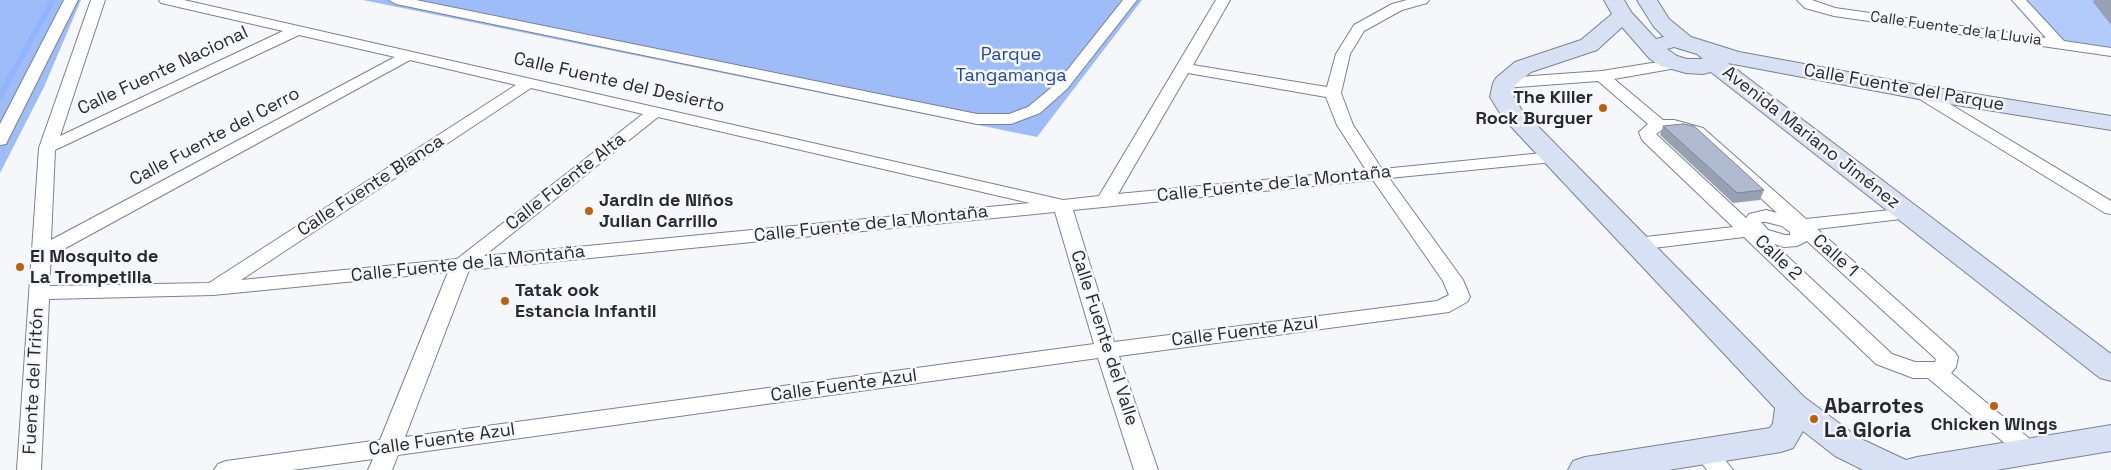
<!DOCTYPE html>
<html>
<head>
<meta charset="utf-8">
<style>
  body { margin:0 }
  canvas { display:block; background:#f5f7fb }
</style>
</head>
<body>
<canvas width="2111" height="470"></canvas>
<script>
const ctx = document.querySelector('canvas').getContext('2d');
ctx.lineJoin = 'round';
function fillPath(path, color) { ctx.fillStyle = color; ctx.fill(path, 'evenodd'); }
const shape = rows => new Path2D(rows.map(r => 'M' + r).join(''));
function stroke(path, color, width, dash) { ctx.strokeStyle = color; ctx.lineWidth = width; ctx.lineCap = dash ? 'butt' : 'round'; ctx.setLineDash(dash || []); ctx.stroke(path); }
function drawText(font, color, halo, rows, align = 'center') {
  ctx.font = font + ' "Space Grotesk",sans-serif'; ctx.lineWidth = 5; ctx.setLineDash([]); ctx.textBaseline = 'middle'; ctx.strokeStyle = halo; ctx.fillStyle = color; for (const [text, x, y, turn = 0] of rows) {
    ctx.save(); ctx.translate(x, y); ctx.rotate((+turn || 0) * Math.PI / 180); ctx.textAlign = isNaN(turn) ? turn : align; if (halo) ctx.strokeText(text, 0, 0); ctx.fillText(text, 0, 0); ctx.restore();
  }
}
const green = shape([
  [2019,0,2111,0,2111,52,2059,44]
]);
const forest = shape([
  [0,0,81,0,44,87,0,173],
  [363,0,1142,0,1037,137]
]);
const stream = shape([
  [0,96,53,0]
]);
const street = shape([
  [64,0,78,0,6,144,0,145,0,124,64,0],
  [91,0,105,0,60,136,283,31,161,3,159,0,184,0,1063,200,1099,196,1216,0,1230,0,1193,65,1327,87,1336,54,1354,25,1392,4,1407,0,1429,0,1427,3,1402,10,1364,31,1350,54,1341,93,1353,125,1382,169,1553,152,1559,153,1562,157,1559,161,1553,162,1389,178,1463,280,1470,297,1467,302,1449,312,1119,356,1158,470,1134,470,1098,358,398,455,392,470,368,470,373,459,292,470,214,470,218,464,226,461,380,440,448,272,213,295,49,299,41,470,17,470,39,148,91,0],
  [299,35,395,57,51,240,55,150,299,35],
  [410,60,516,85,209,283,49,286,51,256,410,60],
  [1188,73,1326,97,1337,125,1366,170,1118,194,1188,73],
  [531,88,643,114,457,259,241,280,531,88],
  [658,117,1030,203,484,256,658,117],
  [1373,180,1443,281,1449,295,1437,301,1114,342,1073,210,1373,180],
  [1055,212,1094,344,405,437,469,270,1055,212],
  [389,0,416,0,977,114,1009,114,1028,107,1057,83,1123,0,1137,0,1067,89,1040,113,1011,124,977,124,396,4,389,0],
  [1797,0,1812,0,1835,8,2046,38,2012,0,2026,0,2064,41,2111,48,2111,56,1834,16,1805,8,1797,0],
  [1677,59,1682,61,1685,64,1682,67,1614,79,1663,120,1674,120,1703,128,1806,219,1909,208,1915,209,1918,213,1915,217,1909,218,1817,229,1955,352,1958,357,1956,367,1951,373,2037,445,2041,451,2037,457,2029,460,2021,457,1928,378,1913,378,1876,364,1744,237,1637,250,1630,248,1628,244,1630,240,1637,238,1733,227,1642,140,1639,132,1648,124,1598,81,1504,88,1499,86,1496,83,1499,80,1504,78,1602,71,1677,59],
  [1662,130,1674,130,1691,134,1777,213,1766,210,1749,214,1746,218,1656,134,1662,130],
  [1761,222,1766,222,1782,226,1790,232,1790,235,1785,235,1768,230,1761,222],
  [1807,241,1936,359,1935,362,1915,362,1892,354,1774,244,1784,247,1797,246,1807,241],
  [1919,87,1925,89,2111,201,2111,214,2105,213,1913,95,1911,92,1913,89,1919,87],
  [1705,442,1713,445,1733,470,1707,470,1693,451,1697,445,1705,442]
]);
const secondary = shape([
  [1604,0,1624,0,1631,12,1656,39,1664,37,1654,27,1637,0,1657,0,1669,19,1691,37,1739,52,1919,85,2111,116,2111,130,1919,99,1728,63,2111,354,2111,381,2100,378,1711,72,1703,74,1686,73,1661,66,1650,59,1622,27,1597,50,1531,72,1515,85,1514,97,1521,109,1804,397,1859,438,1906,460,1917,457,2111,425,2111,451,1996,470,1863,470,1835,456,1803,431,1793,448,1781,452,1668,470,1568,470,1573,461,1585,457,1770,428,1773,423,1775,408,1503,118,1490,97,1493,83,1496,78,1515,62,1581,40,1612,14,1604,0],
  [1674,47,1697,54,1703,59,1687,59,1677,56,1667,49,1674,47]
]);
const wall = shape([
  [2094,0,2111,0,2111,25,2093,2],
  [1663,126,1764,190,1760,200,1733,203,1660,135]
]);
const building = shape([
  [1683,124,1694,126,1764,190,1737,193,1663,126,1683,124]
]);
const markers = [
  [1603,108,5,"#bd610d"],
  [589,211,5,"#bd610d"],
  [20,267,5,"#bd610d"],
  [505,301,5,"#bd610d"],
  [1994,406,5,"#bd610d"],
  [1814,419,5,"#bd610d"]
];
const farStreetnames = [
  ["Calle Fuente de la Lluvia",1956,29,8]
];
const parkNames = [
  ["Parque",1011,55],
  ["Tangamanga",1011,76]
];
const streetNames = [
  ["Calle Fuente Nacional",163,71,-25],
  ["Calle Fuente del Desierto",619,83,13],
  ["Calle Fuente del Parque",1904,88,10],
  ["Calle Fuente del Cerro",215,137,-28],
  ["Avenida Mariano Jiménez",1811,138,38],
  ["Calle Fuente Alta",566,182,-38],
  ["Calle Fuente de la Montaña",1274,184,-6],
  ["Calle Fuente Blanca",371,186,-33],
  ["Calle Fuente de la Montaña",871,224,-6],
  ["Calle 1",1835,256,42],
  ["Calle 2",1778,258,43],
  ["Calle Fuente de la Montaña",468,264,-6],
  ["Calle Fuente Azul",1245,332,-7],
  ["Calle Fuente del Valle",1104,338,72],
  ["Fuente del Tritón",34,381,-87],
  ["Calle Fuente Azul",844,386,-8],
  ["Calle Fuente Azul",442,440,-8]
];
const poiNames = [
  ["The Killer",1593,98,"right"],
  ["Rock Burguer",1593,119,"right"],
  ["Jardin de Niños",599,201],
  ["Julian Carrillo",599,222],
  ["El Mosquito de",30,257],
  ["La Trompetilla",30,278],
  ["Tatak ook",515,291],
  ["Estancia Infantil",515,312],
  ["Chicken Wings",1994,425,"center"]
];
const nearPoinames = [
  ["Abarrotes",1824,407],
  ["La Gloria",1824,431]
];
fillPath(green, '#b3cbfb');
fillPath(forest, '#9ebcf8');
stroke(stream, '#90b4fe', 5.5);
stroke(street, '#798294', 2);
stroke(secondary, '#798294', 2);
fillPath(street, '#fff');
fillPath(secondary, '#d8e1f3');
fillPath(wall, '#98a1b2');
fillPath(building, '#b1bbcf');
stroke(building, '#7c8391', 1);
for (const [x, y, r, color] of markers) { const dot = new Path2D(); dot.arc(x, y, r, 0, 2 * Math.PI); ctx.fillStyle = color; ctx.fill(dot); stroke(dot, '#f5f7fb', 2); }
drawText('15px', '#252931', '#f5f7fb', farStreetnames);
drawText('18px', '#22469a', '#f5f7fb', parkNames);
drawText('18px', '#252931', '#f5f7fb', streetNames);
drawText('bold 18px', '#252931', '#f5f7fb', poiNames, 'left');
drawText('bold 21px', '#252931', '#f5f7fb', nearPoinames, 'left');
</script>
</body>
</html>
